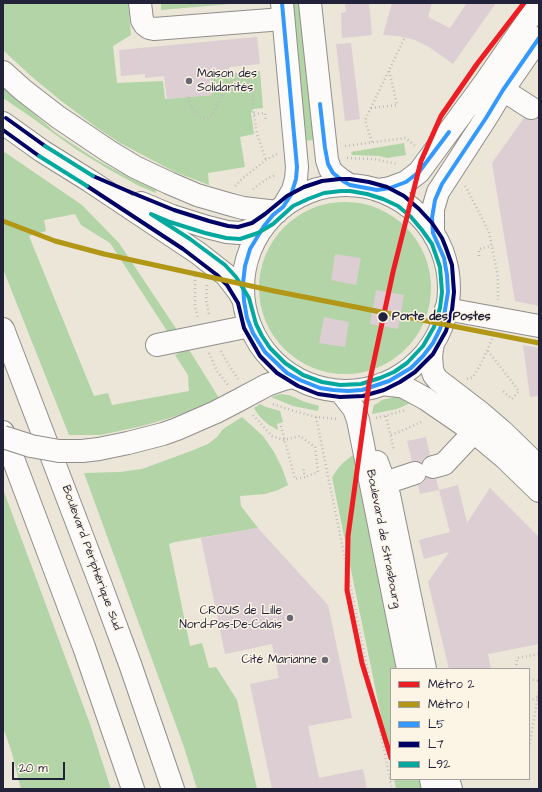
<!DOCTYPE html>
<html>
<head>
<meta charset="utf-8">
<style>
  body { margin:0 }
  #map { position:relative; width:542px; height:792px; overflow:hidden; background:#ebe6d7; font-family:"Architects Daughter",sans-serif }
  canvas { display:block }
  .frame { position:absolute; inset:0; border:4px solid #22223b; pointer-events:none }
  .legend { position:absolute; left:390px; top:668px; width:140px; height:112px; box-sizing:border-box; background:#fcf5e5; border:1px solid #a5a1a1; margin:0; padding:5px 7px; list-style:none; font-size:12px; color:#22223b }
  .legend li { display:flex; align-items:center; gap:8px; height:20px }
  .legend b { width:20px; border:1px solid #a5a1a1 }
  .scale { position:absolute; left:12px; top:762px; width:53px; height:18px; box-sizing:border-box; border:2px solid #22223b; border-top:0; padding-left:5px; font-size:12px; line-height:14px; white-space:nowrap; color:#22223b; -webkit-text-stroke:3px #fcf5e5; paint-order:stroke }
</style>
</head>
<body>
<div id="map">
<canvas width="542" height="792"></canvas>
<div class="frame"></div>
<ul class="legend">
<li><b style="height:5px;background:#ed1d24"></b>Métro 2</li>
<li><b style="height:5px;background:#b29615"></b>Métro 1</li>
<li><b style="height:5px;background:#39f"></b>L5</li>
<li><b style="height:5px;background:#006"></b>L7</li>
<li><b style="height:5px;background:#03a99f"></b>L92</li>
</ul>
<div class="scale">20 m</div>
</div>
<script>
const ctx = document.querySelector('canvas').getContext('2d');
ctx.lineJoin = 'round';
function fillPath(path, color) { ctx.fillStyle = color; ctx.fill(path, 'evenodd'); }
const shape = rows => new Path2D(rows.map(r => 'M' + r).join(''));
function stroke(path, color, width, dash) { ctx.strokeStyle = color; ctx.lineWidth = width; ctx.lineCap = dash ? 'butt' : 'round'; ctx.setLineDash(dash || []); ctx.stroke(path); }
function drawText(font, color, halo, rows, align = 'center') {
  ctx.font = font + ' "Architects Daughter",sans-serif'; ctx.lineWidth = 3; ctx.setLineDash([]); ctx.textBaseline = 'middle'; ctx.strokeStyle = halo; ctx.fillStyle = color; for (const [text, x, y, turn = 0] of rows) {
    ctx.save(); ctx.translate(x, y); ctx.rotate((+turn || 0) * Math.PI / 180); ctx.textAlign = isNaN(turn) ? turn : align; if (halo) ctx.strokeText(text, 0, 0); ctx.fillText(text, 0, 0); ctx.restore();
  }
}
const green = shape([
  [3,3,128,3,131,35,113,46,117,83,163,81,165,99,212,95,210,75,260,71,263,108,253,109,251,113,254,134,240,137,245,167,208,173,209,185,175,172,120,143,96,127,60,100,31,76,3,50],
  [161,3,241,3,161,10],
  [288,3,305,3,318,140,301,141],
  [3,87,56,133,97,160,132,179,156,190,156,193,139,186,110,170,77,150,28,115,3,98],
  [404,143,406,155,387,158,379,156,352,155,351,152],
  [3,151,82,205,119,243,179,333,169,334,110,243,81,225,75,214,44,220,46,231,29,236,94,396,108,393,112,405,189,391,188,375,175,355,188,348,219,398,201,408,170,418,142,426,101,435,69,435,3,269],
  '259 288a86 86 0 1 1 172 0a86 86 0 1 1-172 0Z',
  [281,394,289,395,305,402,319,406,318,411,293,406,271,397],
  [402,395,415,401,397,409,372,414,373,409,374,405,378,403,382,400],
  [260,404,266,407,280,411,283,422,277,424,278,430,269,425,262,419,257,413,254,408],
  [242,417,263,436,274,452,282,468,288,485,278,490,265,494,240,496,241,506,258,528,175,542,169,544,190,646,202,643,209,668,216,667,237,700,257,789,197,789,184,747,84,473,120,472,142,469,191,451,208,444,217,437,223,429],
  [360,452,404,669,391,669,391,765,332,477,339,467,344,462,353,455],
  [3,489,90,724,111,789,21,789,12,753,3,727],
  [394,779,426,779,428,789,396,789]
]);
const building = shape([
  [345,3,369,3,372,35,342,38,341,13,346,12],
  [392,3,432,3,428,17,450,28,467,3,496,3,453,64,429,47,415,40,398,36,383,35],
  [257,37,260,64,229,67,229,71,210,73,212,95,167,99,164,76,145,78,145,74,121,76,119,50],
  [351,43,360,119,345,121,336,44],
  [539,117,539,306,515,301,492,163,524,118,531,120,536,119],
  [335,254,361,258,356,285,331,280],
  [376,290,404,295,398,329,370,324],
  [324,317,349,322,345,347,319,343],
  [523,345,539,348,539,396,530,397],
  [426,437,430,455,424,458,422,463,417,461,412,461,407,441],
  [426,477,430,479,436,479,439,490,458,485,467,523,490,488,539,537,539,644,488,654,491,669,449,669,428,582,449,552,424,559,419,540,450,532,439,490,420,494,418,485,424,482],
  [258,528,328,605,352,718,308,726,319,778,363,769,367,789,272,789,250,684,279,678,272,644,225,654,201,538]
]);
const path = shape([
  [188,97,192,108,199,117,203,119,207,119,212,115,221,97,230,84,234,80,240,78,245,78,251,82,253,88,253,109,257,134,266,160],
  [371,108,397,105,389,70],
  [254,114,265,113,266,122],
  [372,142,365,120,405,37],
  [345,146,406,138,415,146],
  [347,158,374,159,397,164],
  [235,186,243,178,266,160,277,154],
  [465,186,468,191,489,232,498,277,498,300],
  [253,189,268,178,276,175],
  [479,256,479,249,492,246],
  [195,276,195,306,198,318],
  [207,285,206,300,209,314],
  [221,351,224,357,238,379],
  [488,351,519,391,512,399,503,391],
  [209,353,217,371,228,385],
  [467,379,473,377,481,364,493,337],
  [273,404,291,410,316,417,338,419],
  [253,415,272,436,284,440,300,436,315,447,318,472,305,477],
  [386,416,392,442,394,451],
  [316,417,392,789],
  [376,418,406,410],
  [281,426,295,479,305,477,303,467],
  [391,435,406,429,423,421],
  [516,669,517,658,539,654],
  [529,679,539,681],
  [529,701,539,697],
  [529,748,539,689]
]);
const minor = shape([
  [140,3,142,20,145,25,149,28,154,29,283,19],
  [503,90,531,108],
  [446,309,539,326],
  [157,345,250,326],
  [433,467,444,464,474,432],
  [385,483,415,473]
]);
const major = shape([
  [282,3,297,167,296,179,293,190,283,207],
  [310,3,327,160,330,169,333,173,343,181,350,185],
  [3,123,42,151,90,181,198,253,226,275,239,292,244,301],
  '243 288a103 103 0 1 1 206 0a103 103 0 1 1-206 0Z',
  [377,190,390,188,406,182,419,172,486,81,539,4],
  [141,203,172,216,207,227,227,232,239,233,244,232,255,228,268,220],
  [433,233,433,209,438,192,486,118,503,90,539,38],
  [433,343,431,356,432,369,434,375,438,380,481,413,502,431,539,467],
  [382,384,399,386,404,387,426,399,474,432,505,458,539,491],
  [340,391,354,409,358,420,408,669],
  [377,462,389,495,425,669],
  [431,779,433,789],
  [448,779,451,789]
]);
const highway = shape([
  [3,72,23,90,58,117,110,152,135,167,169,183,197,195,228,204,243,208,277,212],
  [3,329,100,583,130,664,173,789],
  [3,432,84,647,133,789],
  [128,443,163,434,177,429,216,412,239,400,267,385,284,379,294,377]
]);
const highwayBridge = shape([
  [3,437,31,446,59,451,82,451,99,449,128,443]
]);
const bus1 = shape([
  [282,3,297,167,296,179,291,195,283,207,273,215,264,226,250,249,245,266,243,283,244,301,247,318,253,333,265,352,287,373,300,380,320,388,333,390,348,391,362,390,389,381,411,368,423,356,433,343,440,329,444,316,448,292,447,275,444,258,433,233,432,218,435,200,442,184,486,118,503,90,539,38],
  [320,104,325,148,328,164,333,173,343,181,350,185,377,190,390,188,406,182,419,172,449,132]
]);
const bus2 = shape([
  [6,118,45,146],
  [3,130,39,156],
  [87,186,183,249,217,275,227,285,238,303,244,328,260,356,277,373,298,386,318,394,340,397,363,396,384,390,400,382,415,372,433,354,446,331,452,310,454,292,452,265,446,248,442,238,432,223,419,209,404,196,387,187,369,182,350,179,340,179,322,181,304,187,287,196,265,214,252,223,238,227,228,226,209,221,174,210,130,192,93,176]
]);
const bus3 = shape([
  [45,146,93,176],
  [39,156,87,186],
  [341,191,350,191,367,194,383,199,398,206,411,217,422,230,432,244,440,267,442,292,440,308,434,327,423,346,407,363,394,372,380,378,361,384,340,385,322,382,303,375,285,363,270,348,262,336,256,324,249,298,236,277,225,265,190,239,151,214,170,222,205,233,226,238,240,239,258,233,273,224,293,206,308,199,324,193,341,191]
]);
const metro1 = shape([
  [391,758,362,663,347,590,348,536,369,384,393,272,421,161,441,116,477,64,524,3]
]);
const metro2 = shape([
  [3,221,55,241,104,254,274,291,539,343]
]);
const markers = [
  [189,81,4,"#686772"],
  [383,317,5.5,"#22223b"],
  [290,618,4,"#686772"],
  [325,660,4,"#686772"]
];
const poiNames = [
  ["Maison des",197,74,"left"],
  ["Solidarités",197,88,"left"],
  ["CROUS de Lille",282,611],
  ["Nord-Pas-De-Calais",282,625],
  ["Cité Marianne",317,660]
];
const stopNames = [
  ["Porte des Postes",392,317]
];
const streetNames = [
  ["Boulevard de Strasbourg",383,539,79],
  ["Boulevard Périphérique Sud",91,558,70]
];
fillPath(green, '#b2d4a6');
fillPath(building, '#dcced2');
stroke(minor, '#908e8a', 24);
stroke(major, '#908e8a', 24);
stroke(highway, '#908e8a', 24);
stroke(path, '#bdbcbc', 2.5, [1, 3]);
stroke(minor, '#fcfbf9', 22);
stroke(major, '#fcfbf9', 22);
stroke(highway, '#fcfbf9', 22);
stroke(highwayBridge, '#908e8a', 24, []);
stroke(highwayBridge, '#fcfbf9', 22);
stroke(bus1, '#39f', 4);
stroke(bus2, '#006', 4);
stroke(bus3, '#03a99f', 4);
stroke(metro1, '#ed1d24', 5);
stroke(metro2, '#b29615', 5);
for (const [x, y, r, color] of markers) { const dot = new Path2D(); dot.arc(x, y, r, 0, 2 * Math.PI); ctx.fillStyle = color; ctx.fill(dot); stroke(dot, '#fcf5e5', 1.5); }
drawText('12px', '#22223b', '#fcf5e5', poiNames, 'right');
drawText('bold 12px', '#22223b', '#fcf5e5', stopNames, 'left');
drawText('12px', '#22223b', '#fcf5e5', streetNames);
</script>
</body>
</html>
